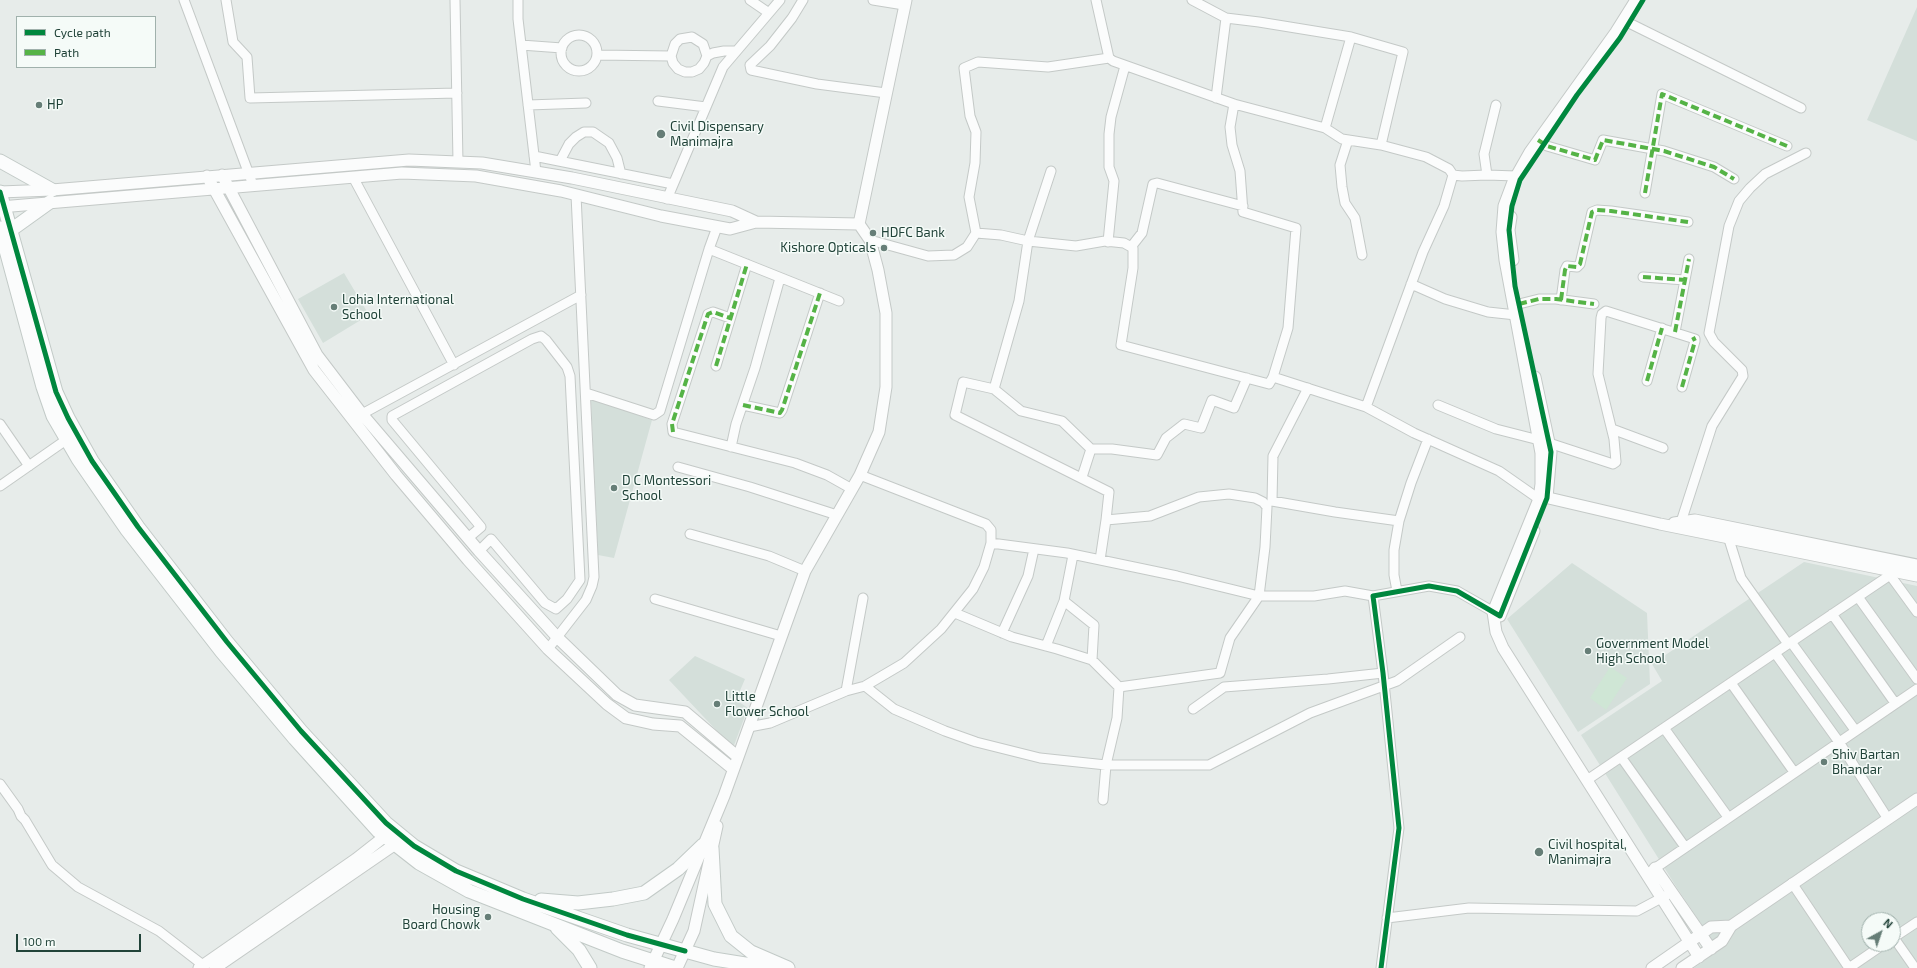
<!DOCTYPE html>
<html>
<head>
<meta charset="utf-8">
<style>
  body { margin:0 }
  #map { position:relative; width:1917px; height:968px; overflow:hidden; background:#e7ecea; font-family:"Exo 2",sans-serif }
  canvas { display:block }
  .legend { position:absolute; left:16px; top:16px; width:140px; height:52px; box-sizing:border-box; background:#f5fbf8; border:1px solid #a0b1ac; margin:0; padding:5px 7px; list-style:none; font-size:12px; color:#214339 }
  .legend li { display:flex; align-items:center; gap:8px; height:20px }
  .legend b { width:20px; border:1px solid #a0b1ac }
  .north { position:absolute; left:1861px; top:912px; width:40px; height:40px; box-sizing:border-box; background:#f5fbf8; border:1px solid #a0b1ac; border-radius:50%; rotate:40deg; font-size:11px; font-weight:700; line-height:16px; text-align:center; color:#214339 }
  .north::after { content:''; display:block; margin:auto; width:14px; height:18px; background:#667e77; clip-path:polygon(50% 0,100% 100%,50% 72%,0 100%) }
  .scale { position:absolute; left:16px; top:934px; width:125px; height:18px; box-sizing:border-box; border:2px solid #214339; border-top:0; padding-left:5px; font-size:12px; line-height:14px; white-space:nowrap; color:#214339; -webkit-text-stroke:3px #f5fbf8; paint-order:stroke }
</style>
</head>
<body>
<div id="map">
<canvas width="1917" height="968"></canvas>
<ul class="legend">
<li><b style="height:5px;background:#00873e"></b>Cycle path</li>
<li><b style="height:5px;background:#55b346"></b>Path</li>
</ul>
<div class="north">N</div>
<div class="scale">100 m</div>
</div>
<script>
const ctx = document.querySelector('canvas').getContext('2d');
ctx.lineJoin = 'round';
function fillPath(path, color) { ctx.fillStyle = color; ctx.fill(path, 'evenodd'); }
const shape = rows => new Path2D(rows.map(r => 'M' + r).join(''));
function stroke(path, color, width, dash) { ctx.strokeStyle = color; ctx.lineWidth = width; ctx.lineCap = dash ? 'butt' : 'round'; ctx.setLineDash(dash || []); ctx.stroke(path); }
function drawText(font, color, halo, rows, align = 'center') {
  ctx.font = font + ' "Exo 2",sans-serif'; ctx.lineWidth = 3; ctx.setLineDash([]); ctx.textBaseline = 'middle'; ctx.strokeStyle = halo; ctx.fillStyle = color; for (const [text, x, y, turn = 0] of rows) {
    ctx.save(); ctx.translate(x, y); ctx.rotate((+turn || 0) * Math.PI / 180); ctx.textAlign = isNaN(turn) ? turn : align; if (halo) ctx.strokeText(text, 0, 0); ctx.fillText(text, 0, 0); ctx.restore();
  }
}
const built = shape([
  [1917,7,1917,141,1867,120],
  [344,273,369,315,323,343,298,299],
  [591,398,652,420,614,558,598,555],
  [1804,562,1917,586,1917,968,1694,968,1719,950,1677,888,1581,735,1662,681,1652,664],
  [1869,920,1893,920,1893,944,1869,944],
  [1572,563,1647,613,1650,684,1578,732,1507,619],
  [695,656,745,679,736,700,748,708,733,748,669,680]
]);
const green = shape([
  [1610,667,1627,678,1606,710,1590,698]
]);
const minor = shape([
  [184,0,253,185],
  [226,0,233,42,247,57,250,98,457,93],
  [455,0,458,162],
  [518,0,518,19,536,172],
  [750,0,769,13],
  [803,0,792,18,770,46,750,65,751,70,817,84,886,93],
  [873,0,904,5],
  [1096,0,1109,58,1113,61,1234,104,1325,128,1342,139,1381,145,1426,157,1449,169,1453,175],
  [1192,0,1226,18,1259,22,1351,37,1403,52,1381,145],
  [1629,23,1801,108],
  '561 53a18 18 0 1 1 36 0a18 18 0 1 1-36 0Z',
  [521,45,562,48],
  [597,55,671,56],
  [707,56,703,44,692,37,680,39,675,44,671,56,673,63,678,69,685,72,692,72,699,69,704,63,707,56,713,53,724,51,736,51],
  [1216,98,1226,18],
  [658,101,706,107],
  [1234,104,1230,127,1232,145,1240,171,1243,212,1296,228,1288,328,1273,377,1366,407],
  [528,105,586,103],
  [1325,128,1351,37],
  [1348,140,1340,165,1342,187,1345,203,1355,218,1362,255],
  [1538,140,1547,146,1595,160,1603,140,1664,151,1714,167,1734,179],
  [534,156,673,184],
  [560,161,569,144,576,137,584,132,593,132,609,143,617,158,621,174],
  [1051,171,1028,241,1019,301,994,389,1021,411,1062,421,1091,449,1082,477],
  [1487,175,1484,154,1496,105],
  [1516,176,1487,175,1462,176,1453,175,1444,206,1423,252,1366,407,1414,433,1499,471,1539,499],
  [353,177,454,365],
  [1645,193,1662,94,1787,146],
  [667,199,723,67,780,0],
  [976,233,969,197,975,163,976,132,970,116,964,68,978,62,1048,67,1109,58],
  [870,240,928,256,954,255,967,247,976,233,1001,235,1028,241,1076,246,1105,241,1124,243,1133,248,1133,268,1121,345,1269,384,1273,377],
  [1108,242,1114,181,1109,167,1109,134,1111,117,1125,66],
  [1131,247,1142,233,1153,184,1157,183,1243,206],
  [709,249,839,301],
  [1643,277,1685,280],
  [1411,284,1445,299,1488,312,1516,315],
  [1561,300,1565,270,1567,266,1577,267,1580,264,1592,212,1597,210,1611,211,1688,222],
  [1519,304,1539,299,1556,299,1594,304],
  [730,318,713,312,708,314,672,424,673,432,795,463,827,475,852,489],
  [1675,332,1689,259],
  [716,366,747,264],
  [1647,381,1662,328],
  [1308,388,1273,456,1272,501,1335,512,1399,521],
  [994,389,963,382,955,415,1109,492,1106,520],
  [586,393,654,415,660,411,709,249,717,227],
  [743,405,780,413,782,410,820,293],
  [1438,405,1496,429,1539,440],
  [362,414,581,295],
  [0,424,29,466],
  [1612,429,1663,448],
  [1549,443,1613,464,1616,462,1614,439,1598,374,1601,318,1602,314,1606,311,1695,339,1695,341,1682,387],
  [731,447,736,424,755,368,780,278],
  [1091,449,1112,449,1157,455,1166,438,1184,424,1201,428,1212,400,1234,408,1247,378],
  [678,467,750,487,837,515],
  [860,475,986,524,991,530,991,543,1067,553,1177,576,1259,596,1314,596,1345,591,1373,596],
  [0,486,66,440],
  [1681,522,1712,426,1743,376,1742,370,1714,342,1709,333,1729,226,1739,201,1750,188,1765,174,1806,153],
  [1727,533,1741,578,1788,644],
  [690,534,769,556,805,571],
  [468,538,481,527,392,420,392,416,532,339,541,336,546,340,567,367,570,376,580,580,567,599,556,609,545,603,491,539,479,551],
  [1100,560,1106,520,1150,516,1199,497,1229,494,1255,498,1263,502,1267,507,1265,547,1259,596,1230,638,1220,673,1119,687,1117,718,1106,765,1209,765,1310,713,1397,681,1460,637],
  [1890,575,1917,612],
  [1397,591,1394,575,1394,550,1399,521,1411,483,1428,439],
  [1858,597,1917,679],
  [655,599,781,636],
  [1064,601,1094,625,1092,660],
  [955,613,1012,637,1057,649,1092,660,1119,687],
  [1832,614,1895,703],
  [1002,633,1028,576,1034,549],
  [1791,642,1855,730],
  [1046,646,1064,601,1073,555],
  [548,649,586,600,592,586,594,577,576,195],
  [1775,653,1839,742,1888,819],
  [1731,683,1794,772],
  [865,686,894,709,945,731,976,742,1040,758,1106,765,1103,800],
  [846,691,863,598],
  [1193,709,1224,687,1328,679,1383,673],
  [749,727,770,723,846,691,865,686,904,663,941,629,973,589,984,567,991,543],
  [1664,728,1728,817],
  [1621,757,1685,847],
  [1587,780,1899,569],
  [0,784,18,809,21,816,25,820,52,865,78,887,159,931,203,965],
  [1651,871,1917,689],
  [1792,883,1849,968],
  [1387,918,1469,908,1637,911,1667,895],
  [1893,938,1917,922],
  [1894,938,1915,968],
  [1381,968,1399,828,1383,673,1373,596,1429,586,1457,591,1499,615],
  [1849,968,1884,944]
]);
const tertiary = shape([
  [1636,0,1616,32,1530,152,1513,182,1504,206,1502,232,1505,260,1541,453,1541,484,1539,499,1493,612,1496,632,1503,648,1699,957],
  [222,175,317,355,362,414,479,551,558,638,617,695,635,705,685,712,738,757],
  [207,176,314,370,396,475,468,560,548,649,607,704,626,718,653,724,680,726,733,769],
  [0,192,52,190,409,160,482,163,572,178,732,211,756,222],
  [0,207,402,173,476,176,561,191,661,216,730,229,756,222,859,224],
  [1511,217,1509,230,1513,260],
  [1535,377,1551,452,1547,498],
  [1540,496,1660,524,1917,576],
  [1674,523,1695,520,1917,565],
  [1500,616,1534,531],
  [1655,868,1711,949],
  [199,968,356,859,384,837],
  [215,968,394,845],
  [650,968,673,919,724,796,805,571,860,475,879,432,886,387,886,313,878,270,870,240,859,224,906,0],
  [677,968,694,931,717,826],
  [1652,968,1711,927,1731,926],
  [1682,968,1722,941,1731,926,1917,799]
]);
const secondary = shape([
  [0,161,52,190],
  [0,192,56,392,68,418,92,461,138,527,227,642,301,731,386,823,414,846,456,871,523,899,627,935,714,959,770,968],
  [0,228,43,387,53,416,78,459,127,530,221,651,295,739,378,831,419,863,469,891,622,951,675,968],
  [11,230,50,202],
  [712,848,715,904,731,936,751,952,788,968],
  [541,900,578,903,613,899,644,893,678,869,703,845],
  [557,928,579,950,590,968]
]);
const quiet = shape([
  [1538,140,1547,146,1595,160,1603,140,1664,151,1714,167,1734,179],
  [1645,193,1662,94,1787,146],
  [1643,277,1685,280],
  [1561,300,1565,270,1567,266,1577,267,1580,264,1592,212,1597,210,1611,211,1688,222],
  [1519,304,1539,299,1556,299,1594,304],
  [1675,332,1689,259],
  [716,366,747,264],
  [1647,381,1662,328],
  [1682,387,1695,341,1693,337],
  [743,405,780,413,782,410,820,293],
  [673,432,672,424,708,314,713,312,730,318]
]);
const cycleway = shape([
  [0,192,56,392,68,418,92,461,138,527,227,642,301,731,386,823,414,846,456,871,523,899,627,935,685,951],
  [1381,968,1399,828,1383,673,1373,596,1429,586,1457,591,1500,616,1547,498,1551,452,1515,286,1509,230,1512,206,1520,180,1577,95,1620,38,1643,0]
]);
const markers = [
  [39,105,4,"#667e77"],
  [661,134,5,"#667e77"],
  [873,233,4,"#667e77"],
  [884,248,4,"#667e77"],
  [334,307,4,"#667e77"],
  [614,488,4,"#667e77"],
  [1588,651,4,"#667e77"],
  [717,704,4,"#667e77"],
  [1824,762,4,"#667e77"],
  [1539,852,5,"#667e77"],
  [488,917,4,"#667e77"]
];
const poiNames = [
  ["HP",47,105],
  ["Civil Dispensary",670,127],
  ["Manimajra",670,142],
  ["HDFC Bank",881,233],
  ["Kishore Opticals",876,248,"right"],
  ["Lohia International",342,300],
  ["School",342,315],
  ["D C Montessori",622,481],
  ["School",622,496],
  ["Government Model",1596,644],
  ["High School",1596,659],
  ["Little",725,697],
  ["Flower School",725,712],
  ["Shiv Bartan",1832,755],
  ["Bhandar",1832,770],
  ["Civil hospital,",1548,845],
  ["Manimajra",1548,860],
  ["Housing",480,910,"right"],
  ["Board Chowk",480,925,"right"]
];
fillPath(built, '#d4dfda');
fillPath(green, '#cfe6d5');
stroke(minor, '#c4c9c7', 11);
stroke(tertiary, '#c4c9c7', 13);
stroke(secondary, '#c2cac7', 15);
stroke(minor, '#fbfcfc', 9);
stroke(tertiary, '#fbfcfc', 11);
stroke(secondary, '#fbfcfc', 13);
stroke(quiet, '#55b346', 4, [8, 4]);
stroke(cycleway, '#00873e', 5);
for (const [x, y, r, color] of markers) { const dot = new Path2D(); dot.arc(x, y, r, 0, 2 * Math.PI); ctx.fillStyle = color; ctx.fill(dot); stroke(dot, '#f5fbf8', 1.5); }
drawText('13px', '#214339', '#f5fbf8', poiNames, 'left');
</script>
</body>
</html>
